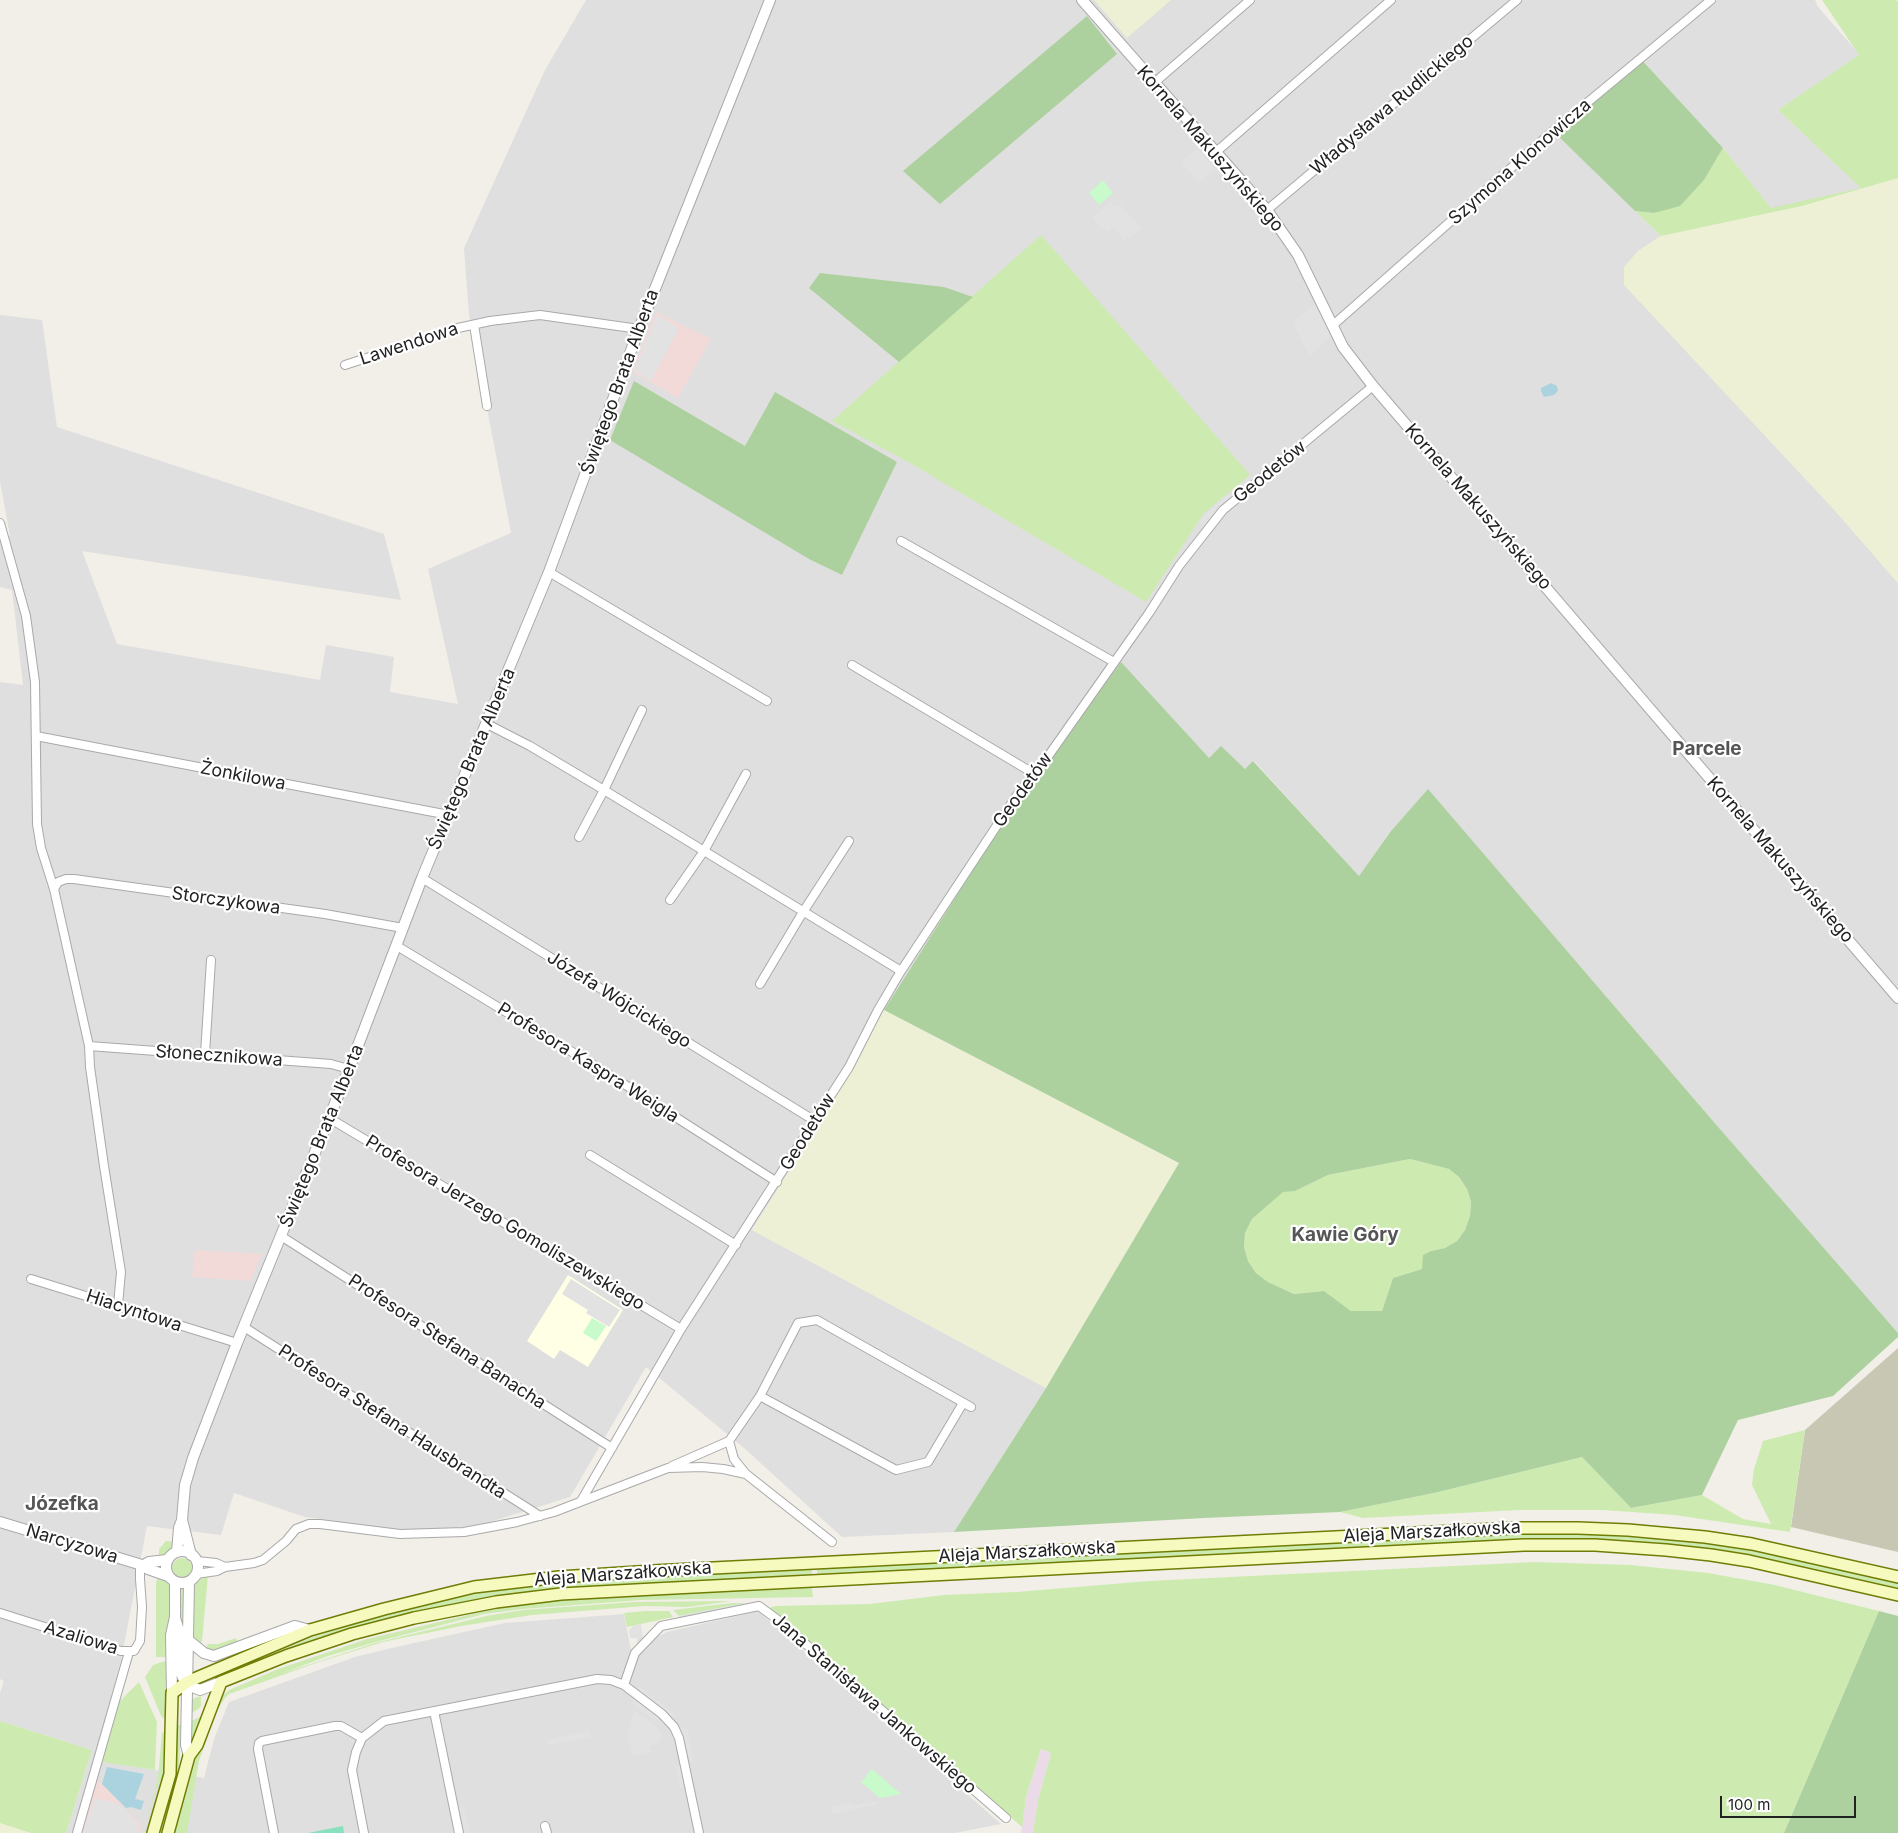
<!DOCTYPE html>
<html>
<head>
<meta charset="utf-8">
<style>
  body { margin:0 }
  #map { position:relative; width:1898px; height:1833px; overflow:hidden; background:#f2efe9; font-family:Inter,sans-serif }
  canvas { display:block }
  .scale { position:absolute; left:1720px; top:1796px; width:136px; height:22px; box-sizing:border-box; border:2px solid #222; border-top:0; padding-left:6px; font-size:15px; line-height:18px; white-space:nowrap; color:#222; -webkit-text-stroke:4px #fff; paint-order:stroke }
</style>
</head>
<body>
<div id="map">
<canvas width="1898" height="1833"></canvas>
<div class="scale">100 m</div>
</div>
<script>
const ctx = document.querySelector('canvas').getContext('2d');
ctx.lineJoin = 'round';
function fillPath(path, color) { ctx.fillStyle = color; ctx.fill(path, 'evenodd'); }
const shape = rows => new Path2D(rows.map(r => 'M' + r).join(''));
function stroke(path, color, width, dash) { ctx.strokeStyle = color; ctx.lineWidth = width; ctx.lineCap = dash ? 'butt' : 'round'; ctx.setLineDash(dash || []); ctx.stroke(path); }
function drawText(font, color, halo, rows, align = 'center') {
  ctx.font = font + ' Inter,sans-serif'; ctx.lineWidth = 4.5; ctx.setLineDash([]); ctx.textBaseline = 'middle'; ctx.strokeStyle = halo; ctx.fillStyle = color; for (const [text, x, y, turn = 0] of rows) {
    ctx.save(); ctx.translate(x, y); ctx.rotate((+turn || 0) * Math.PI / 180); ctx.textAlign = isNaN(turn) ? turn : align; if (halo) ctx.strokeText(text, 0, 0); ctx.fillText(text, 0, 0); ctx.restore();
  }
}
const residential = shape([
  [586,0,1815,0,1818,7,1860,55,1778,110,1862,188,1771,209,1723,148,1641,59,1554,131,1661,236,1638,251,1838,514,1898,583,1898,1333,1713,1121,1428,790,1391,831,1359,876,1254,761,1245,769,1209,758,997,832,884,1010,842,1087,752,1230,1046,1388,954,1532,842,1537,744,1448,646,1367,570,1497,474,1527,400,1530,305,1517,234,1493,221,1535,147,1526,121,1660,94,1760,204,1778,214,1739,229,1702,355,1657,396,1647,505,1623,624,1614,631,1650,667,1632,758,1611,1001,1824,955,1833,66,1833,92,1750,0,1721,0,1693,4,1681,0,1679,0,682,23,685,12,590,0,587,0,535,10,536,0,481,0,315,42,320,57,427,384,534,401,600,82,551,117,644,320,680,326,645,394,657,390,692,458,704,428,569,511,533,469,315,464,248,545,70]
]);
const commercial = shape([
  [656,312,711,339,678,398,632,372],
  [195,1250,262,1254,250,1281,192,1277],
  [97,1779,142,1825,140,1833,81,1833]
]);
const industrial = shape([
  [1041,1749,1051,1753,1038,1800,1033,1833,1021,1833,1026,1797]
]);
const education = shape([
  [568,1275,623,1310,588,1367,560,1350,554,1359,527,1341]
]);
const construction = shape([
  [1898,1348,1898,1552,1791,1527,1805,1430]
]);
const farmland = shape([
  [1094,0,1171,0,1127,38],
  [1898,178,1898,583,1838,514,1624,285,1624,267,1638,251,1661,236,1802,206],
  [884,1010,1179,1163,1046,1388,752,1230,842,1087],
  [0,1823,31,1833,0,1833]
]);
const grass = shape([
  [1822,0,1896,0,1898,2,1898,178,1802,206,1661,236,1635,211,1654,213,1704,180,1723,148,1771,208,1861,188,1778,110,1859,55],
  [1041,235,1250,475,1204,513,1146,602,910,463,832,421],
  [1410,1159,1449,1169,1459,1177,1467,1189,1471,1203,1470,1216,1465,1230,1457,1241,1445,1248,1431,1251,1422,1269,1393,1278,1382,1311,1350,1311,1324,1291,1294,1294,1268,1282,1256,1273,1248,1261,1244,1247,1245,1233,1252,1219,1283,1191,1295,1191,1328,1175],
  [1805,1430,1790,1532,1674,1515,1603,1510,1520,1510,1363,1518,1340,1512,1434,1493,1582,1457,1631,1508,1702,1495,1743,1519,1771,1524,1752,1485,1754,1469,1763,1441],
  [1563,1532,1666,1537,1751,1548,1898,1582,1898,1590,1775,1561,1484,1542,817,1575,817,1567,1496,1534],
  [166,1541,175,1542,171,1550,159,1558,159,1549],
  '172 1568a10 10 0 1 1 20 0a10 10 0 1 1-20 0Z',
  [1535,1562,1631,1565,1708,1573,1775,1585,1879,1611,1784,1833,1033,1833,1038,1800,1051,1753,1041,1749,1026,1797,1022,1827,769,1608,775,1606,870,1604,944,1595,1016,1592,1149,1581],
  [812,1567,812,1576,497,1597,451,1604,361,1626,206,1683,205,1680,313,1637,402,1609,461,1594,531,1584],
  [158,1575,168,1582,173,1592,167,1656,165,1657,156,1657,156,1584],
  [208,1575,202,1641,200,1646,194,1638,193,1631,193,1588,198,1580],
  [180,1587,186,1588,184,1655,178,1610],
  [812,1587,813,1597,641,1600,523,1609,484,1614,376,1642,328,1656,280,1674,375,1643,486,1616,523,1610,634,1602,732,1601,687,1607,645,1606,532,1615,461,1626,383,1642,319,1662,229,1694,225,1698,218,1709,214,1708,219,1699,229,1690,278,1669,367,1639,498,1608,537,1602,610,1596],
  [732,1603,745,1603,679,1616,673,1610],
  [645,1611,669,1611,673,1617,627,1627,624,1613],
  [236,1638,239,1645,214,1652,205,1649,208,1644,218,1644],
  [165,1661,167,1663,167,1719,165,1719,161,1716,145,1677,153,1665],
  [139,1682,157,1722,155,1770,102,1762,119,1702],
  [201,1696,201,1706,197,1710,191,1713,192,1699],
  [202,1716,191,1747,191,1721],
  [0,1721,92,1750,66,1833,31,1833,0,1823],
  [210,1721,213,1722,199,1761,187,1833,174,1833,190,1774],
  [181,1724,179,1771,163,1833,159,1833,173,1778,176,1761,177,1726],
  [168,1729,164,1774,156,1790,144,1833,158,1778,162,1733]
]);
const forest = shape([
  [1087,16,1117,54,940,204,903,171],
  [1640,58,1723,148,1704,180,1680,206,1654,213,1635,211,1553,131],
  [820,273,944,287,973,297,899,362,809,288],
  [634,381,745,446,775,392,897,462,842,575,809,559,610,440],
  [1121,662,1209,758,1221,746,1245,769,1253,761,1359,876,1391,831,1428,789,1713,1121,1898,1333,1898,1337,1833,1396,1738,1420,1702,1495,1631,1508,1582,1457,1434,1493,1340,1512,1204,1518,954,1532,1046,1388,1179,1163,884,1010,997,832],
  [1410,1159,1449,1169,1459,1177,1467,1189,1471,1202,1470,1216,1465,1230,1457,1241,1445,1248,1431,1251,1423,1255,1422,1269,1393,1278,1382,1311,1351,1311,1324,1291,1294,1294,1268,1282,1256,1273,1248,1261,1244,1247,1245,1233,1252,1219,1283,1192,1295,1191,1328,1175],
  [1879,1611,1898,1616,1898,1833,1784,1833]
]);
const park = shape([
  [1103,180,1113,193,1099,205,1089,193],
  [592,1318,606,1326,596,1341,583,1333],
  [872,1769,901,1794,880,1798,861,1782]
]);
const pitch = shape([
  [343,1826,344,1833,308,1833]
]);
const parking = shape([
  [1197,149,1215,169,1199,183,1181,162],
  [1110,202,1115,207,1120,204,1141,228,1130,238,1129,237,1124,241,1113,227,1107,232,1103,228,1101,229,1092,218],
  [1316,303,1331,336,1310,356,1292,323],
  [657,315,679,328,651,381,634,371],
  [1250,476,1254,481,1204,527,1199,523,1205,514],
  [571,1279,620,1310,609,1327,586,1313,588,1310,562,1294],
  [745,1603,745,1606,679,1620,679,1616],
  [641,1624,643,1638,637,1644,637,1638,630,1638,629,1631,633,1626],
  [640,1687,676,1715,673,1719,635,1688],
  [634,1698,660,1717,655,1721,631,1703],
  [634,1710,654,1724,664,1736,659,1739,659,1744,650,1746,651,1752,632,1756,631,1750,640,1748,630,1750,627,1735],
  [687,1728,693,1762,690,1762,680,1729],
  [590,1731,591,1737,549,1745,548,1739],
  [682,1765,686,1787,680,1788,676,1766],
  [95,1798,122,1805,139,1825,137,1833,83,1833],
  [877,1801,879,1804,832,1814,830,1807,849,1803,853,1806],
  [464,1807,470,1833,464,1833,459,1809]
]);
const water = shape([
  [1551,383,1557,386,1558,391,1554,395,1544,397,1541,391,1541,388],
  [107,1767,144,1774,135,1799,144,1801,141,1810,131,1807,126,1808,102,1784]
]);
const minor = shape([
  [1154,83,1250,0],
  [1216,152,1391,0],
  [1267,210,1517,0],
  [474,325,487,406],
  [1332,326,1553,131,1711,0],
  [345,365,458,328,490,321,540,315,639,329],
  [0,523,26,616,35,682,37,824,41,848,54,889,89,1046,90,1067,104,1166,121,1272,118,1305],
  [901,541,1114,662],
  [549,572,767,701],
  [852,665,1033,773],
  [487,724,530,746,604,790,901,971],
  [36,736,449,815],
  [579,837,604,790,642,710],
  [422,878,815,1121],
  [54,889,58,882,66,879,74,879,325,914,403,928],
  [670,900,704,851,746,774],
  [397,946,602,1070,777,1182],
  [760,984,803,912,849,841],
  [89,1046,331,1064,349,1069],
  [205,1054,211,960],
  [329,1118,681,1329],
  [590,1155,736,1245],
  [281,1236,612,1448],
  [31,1279,237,1343],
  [244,1327,540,1516],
  [760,1396,896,1470,928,1462,963,1403],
  [729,1441,734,1459,746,1474],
  [672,1466,729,1441,760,1396,798,1323,817,1320,971,1407],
  [581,1501,681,1329,849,1067,878,1010,901,971,1017,795,1049,755,1149,613,1179,566,1223,510,1373,386],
  [197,1561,216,1563,225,1567],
  [196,1574,217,1571,225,1567,254,1563,263,1560,286,1541,296,1529,309,1524,320,1524,400,1534,464,1532,517,1522,554,1512,668,1468,702,1467,723,1469,746,1474,832,1542],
  [0,1613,121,1651,134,1651,140,1641,142,1607,140,1579,140,1564],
  [624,1685,635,1653,661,1626,759,1606,778,1620,1006,1818],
  [434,1711,459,1833],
  [362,1738,356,1752,352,1770,364,1833],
  [545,1826,547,1833],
  [77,1833,129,1652],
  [274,1833,258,1749,259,1743,262,1741,335,1726,341,1726,362,1738,384,1721,597,1679,611,1680,624,1685,662,1714,674,1727,679,1738,699,1833]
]);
const tertiary = shape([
  [1082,0,1267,210,1298,255,1343,347,1373,386,1898,998],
  [182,1520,191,1555],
  [0,1522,142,1565,148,1569,168,1576],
  '166 1567a16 16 0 1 1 32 0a16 16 0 1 1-32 0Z',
  [177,1552,179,1528,182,1520,185,1485,193,1458,237,1343,349,1069,422,878,549,572,639,329,770,0],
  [144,1565,149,1562,167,1560],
  [175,1618,180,1634,180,1670,183,1678,190,1686,200,1690,221,1682],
  [188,1640,204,1653,214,1656,295,1626,310,1630],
  [172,1693,171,1635,175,1617,175,1583],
  [189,1756,186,1745,189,1582]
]);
const secondary = shape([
  [153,1833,170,1774,172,1693,187,1682,310,1630,384,1609,474,1587,559,1577,653,1571,1516,1528,1578,1528,1628,1530,1705,1537,1752,1544,1898,1577],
  [168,1833,189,1756,197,1745,221,1682,286,1656,352,1634,414,1618,496,1602,561,1594,654,1589,1524,1545,1595,1545,1666,1550,1711,1555,1749,1561,1898,1595]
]);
const streetNames = [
  ["Władysława Rudlickiego",1392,105,-40],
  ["Kornela Makuszyńskiego",1210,149,49],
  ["Szymona Klonowicza",1520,162,-41],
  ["Lawendowa",409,344,-18],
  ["Świętego Brata Alberta",620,382,-70],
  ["Geodetów",1270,472,-39],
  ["Kornela Makuszyńskiego",1478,507,49],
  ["Świętego Brata Alberta",472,759,-67],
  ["Żonkilowa",243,776,11],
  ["Geodetów",1023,790,-54],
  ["Kornela Makuszyńskiego",1780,860,49],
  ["Storczykowa",226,901,8],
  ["Józefa Wójcickiego",619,1000,32],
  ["Słonecznikowa",219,1056,4],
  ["Profesora Kaspra Weigla",588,1063,32],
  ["Geodetów",808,1132,-58],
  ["Świętego Brata Alberta",322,1136,-68],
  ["Profesora Jerzego Gomoliszewskiego",505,1223,31],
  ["Hiacyntowa",134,1311,18],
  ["Profesora Stefana Banacha",447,1342,33],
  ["Profesora Stefana Hausbrandta",392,1422,33],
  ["Aleja Marszałkowska",1432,1532,-3],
  ["Narcyzowa",72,1544,17],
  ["Aleja Marszałkowska",1027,1552,-3],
  ["Aleja Marszałkowska",623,1574,-4],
  ["Azaliowa",81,1638,17],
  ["Jana Stanisława Jankowskiego",874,1704,41]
];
const neighbourhoodNames = [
  ["Parcele",1707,749],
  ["Kawie Góry",1345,1235],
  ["Józefka",62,1504]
];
fillPath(residential, '#e0dfdf');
fillPath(commercial, '#f2dad9');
fillPath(industrial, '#ebdbe8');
fillPath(education, '#ffffe5');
fillPath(construction, '#c7c7b4');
fillPath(farmland, '#eef0d5');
fillPath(grass, '#cdebb0');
fillPath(forest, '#add19e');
fillPath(park, '#c8facc');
fillPath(pitch, '#88e0be');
fillPath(parking, '#e2e2e2');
fillPath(water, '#aad3df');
stroke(minor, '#a9a9a9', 10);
stroke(tertiary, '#a9a9a9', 12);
stroke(secondary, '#707d05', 14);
stroke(minor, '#fff', 8);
stroke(tertiary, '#fff', 10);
stroke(secondary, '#f7fabf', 11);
drawText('18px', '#222', '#fff', streetNames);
drawText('bold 19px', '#555', '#fff', neighbourhoodNames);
</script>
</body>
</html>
